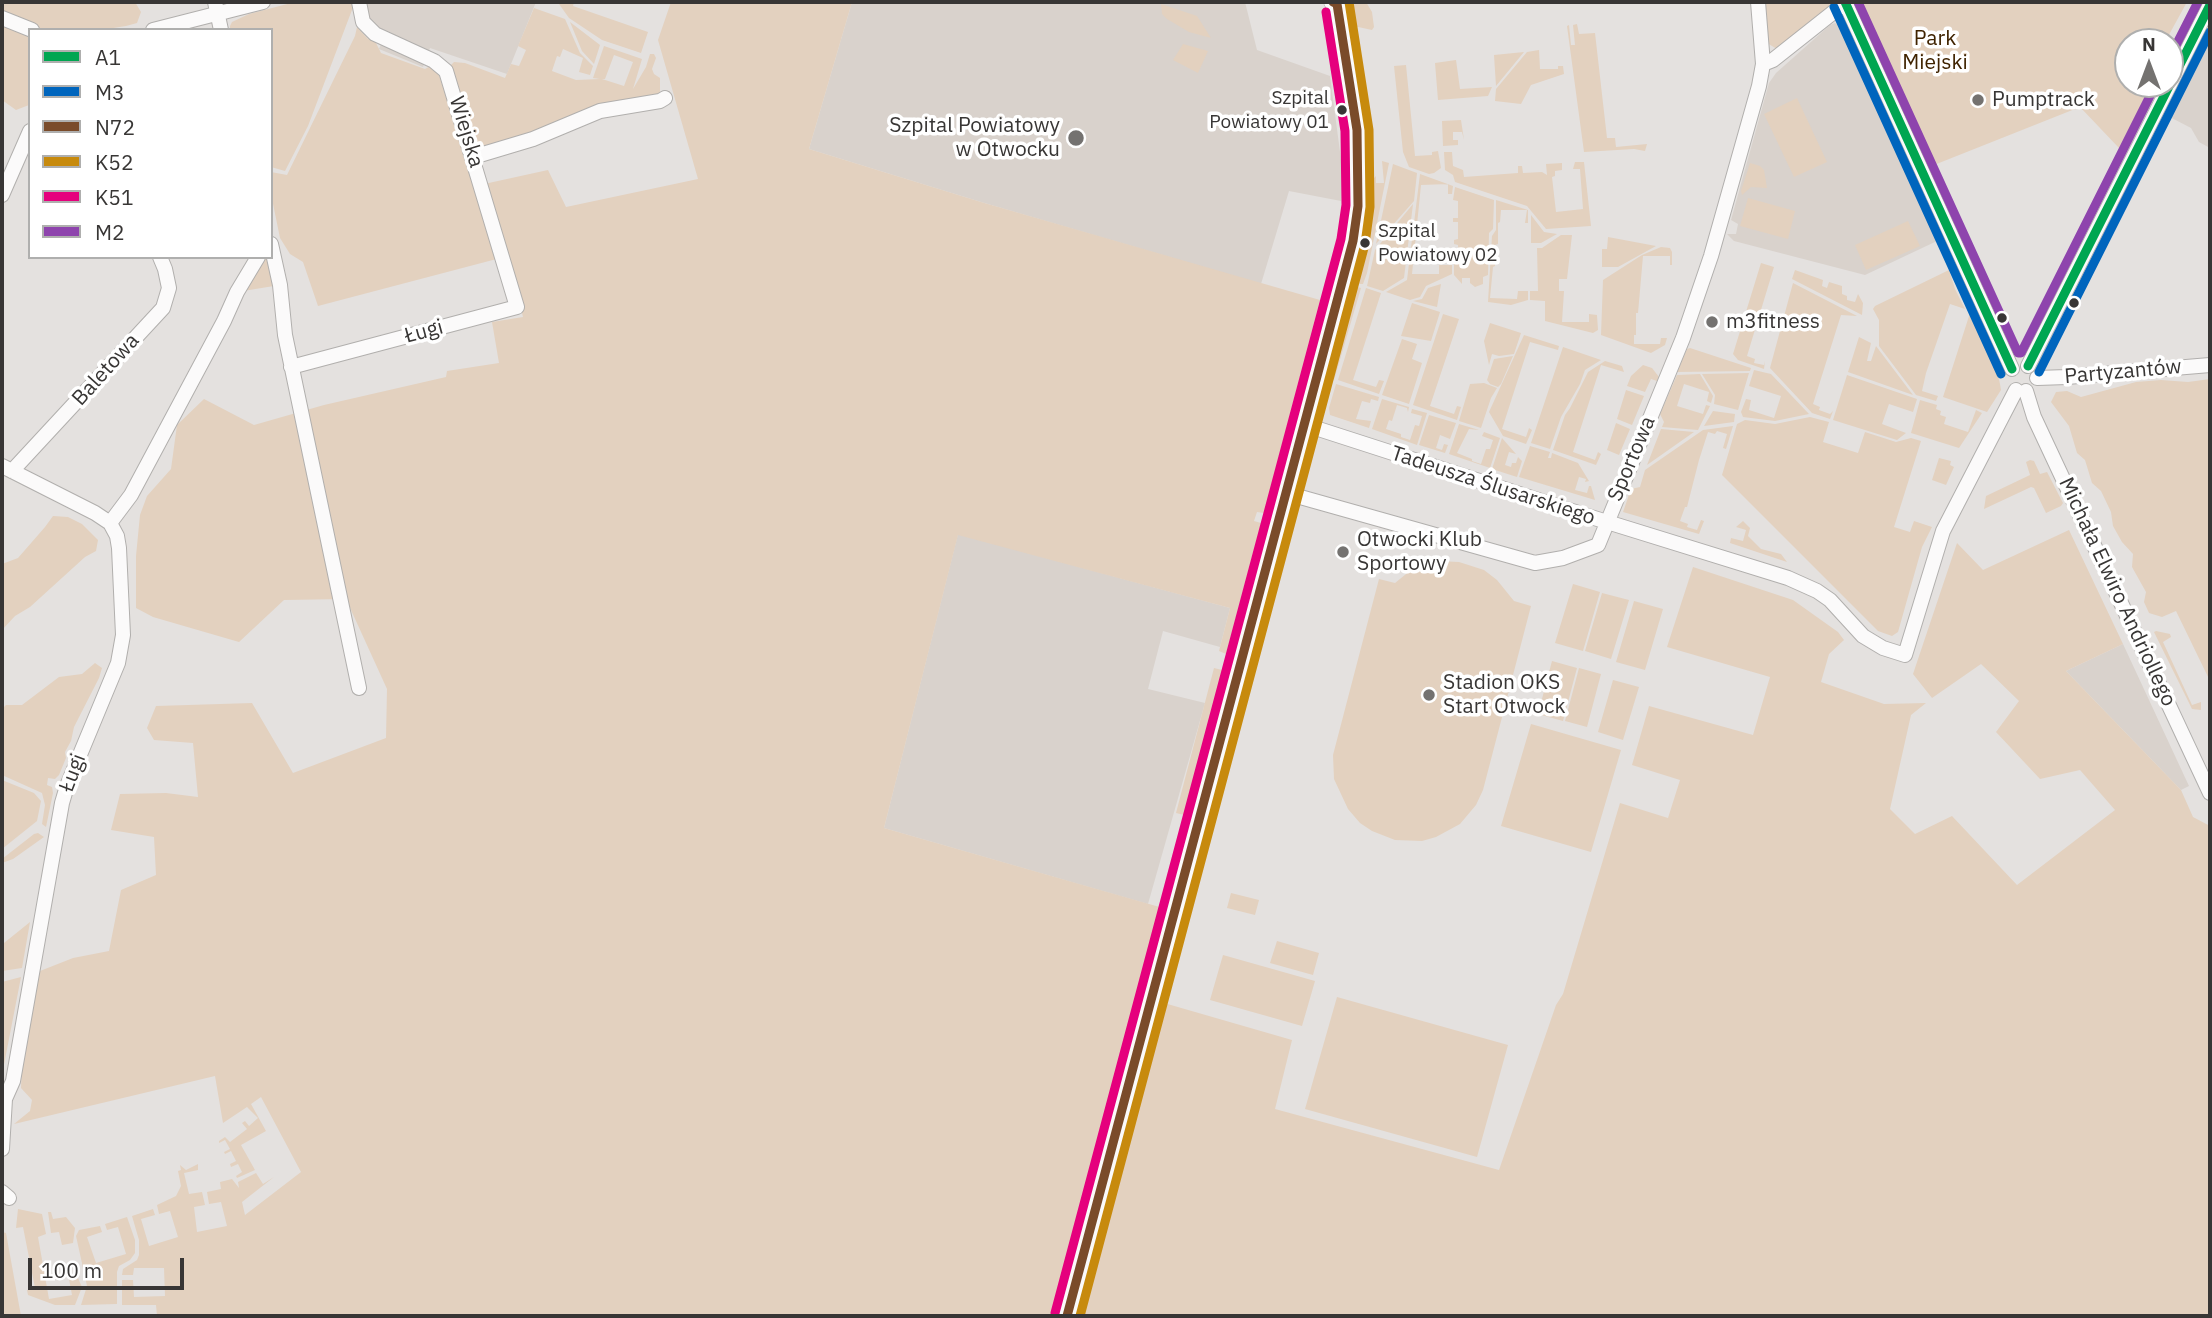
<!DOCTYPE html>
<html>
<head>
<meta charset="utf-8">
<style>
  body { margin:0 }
  #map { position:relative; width:2212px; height:1318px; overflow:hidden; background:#e4e1df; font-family:"IBM Plex Sans",sans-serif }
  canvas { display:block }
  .frame { position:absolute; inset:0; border:4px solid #383635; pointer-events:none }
  .legend { position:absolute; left:28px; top:28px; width:245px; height:231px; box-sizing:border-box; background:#fff; border:2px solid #afafae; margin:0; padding:9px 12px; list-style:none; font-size:21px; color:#383635 }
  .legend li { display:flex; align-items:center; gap:14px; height:35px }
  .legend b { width:35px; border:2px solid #afafae }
  .north { position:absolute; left:2114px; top:28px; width:70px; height:70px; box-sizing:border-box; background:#fff; border:2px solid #afafae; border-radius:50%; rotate:0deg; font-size:19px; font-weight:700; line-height:28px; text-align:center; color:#383635 }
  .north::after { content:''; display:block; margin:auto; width:24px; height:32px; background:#747270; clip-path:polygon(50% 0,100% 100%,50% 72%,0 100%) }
  .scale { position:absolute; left:28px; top:1258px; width:156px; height:32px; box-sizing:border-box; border:4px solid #383635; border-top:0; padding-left:9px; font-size:21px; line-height:24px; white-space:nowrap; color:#383635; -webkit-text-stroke:5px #fff; paint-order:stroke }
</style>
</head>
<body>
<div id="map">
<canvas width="2212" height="1318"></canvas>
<div class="frame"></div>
<ul class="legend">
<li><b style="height:9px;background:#00a651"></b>A1</li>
<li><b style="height:9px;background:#0065bd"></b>M3</li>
<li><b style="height:9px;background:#7a4b2a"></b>N72</li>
<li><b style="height:9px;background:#c78a0d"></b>K52</li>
<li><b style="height:9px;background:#e5007d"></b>K51</li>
<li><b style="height:9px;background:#8e44ad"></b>M2</li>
</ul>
<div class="north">N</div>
<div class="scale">100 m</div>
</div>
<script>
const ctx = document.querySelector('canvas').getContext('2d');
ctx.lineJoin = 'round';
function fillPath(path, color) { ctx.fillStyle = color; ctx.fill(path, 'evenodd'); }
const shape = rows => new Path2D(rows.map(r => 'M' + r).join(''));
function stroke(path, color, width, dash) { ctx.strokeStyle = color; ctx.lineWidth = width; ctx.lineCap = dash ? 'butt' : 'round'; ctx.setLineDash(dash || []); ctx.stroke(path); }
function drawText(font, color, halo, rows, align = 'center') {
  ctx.font = font + ' "IBM Plex Sans",sans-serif'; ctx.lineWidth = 7; ctx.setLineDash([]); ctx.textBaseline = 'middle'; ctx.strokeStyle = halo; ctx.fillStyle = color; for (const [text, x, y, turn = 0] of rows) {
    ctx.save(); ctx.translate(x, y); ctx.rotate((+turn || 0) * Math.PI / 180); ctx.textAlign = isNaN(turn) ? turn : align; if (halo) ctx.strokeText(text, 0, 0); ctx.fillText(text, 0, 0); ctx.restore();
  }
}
const built = shape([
  [362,2,536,2,507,74,430,48,423,67,379,49,385,34,374,30],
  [852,2,1245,2,1257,50,1330,76,1342,167,1341,201,1289,191,1261,284,981,202,809,149],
  [1835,23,1840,26,1937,241,1865,275,1734,241,1727,234,1736,234,1738,224,1731,220,1769,83,1776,73,1830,25],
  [2210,29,2210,148,2199,142,2191,128,2166,115],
  [958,534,1230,608,1220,647,1163,631,1148,689,1205,703,1148,904,884,828],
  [2123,644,2189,786,2181,790,2066,671]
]);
const green = shape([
  [2,2,135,2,141,12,137,23,126,26,101,30,30,30,30,102,29,105,16,110,2,100],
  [295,2,355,2,308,126,285,171,271,167,271,30,230,30,230,26,232,22,249,14],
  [560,2,574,2,573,6,648,32,641,53,602,40,569,18,559,4],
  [671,2,852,2,809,149,981,202,1320,300,1264,513,1257,512,1254,521,1261,523,1226,654,1219,651,1230,608,958,535,884,828,1163,908,1053,1316,157,1316,156,1305,122,1305,122,1280,133,1280,134,1297,165,1296,164,1268,134,1268,133,1275,122,1275,123,1269,137,1260,139,1255,139,1240,132,1216,153,1209,155,1215,141,1219,149,1246,178,1237,170,1211,159,1214,157,1205,176,1196,181,1186,178,1171,181,1170,180,1165,186,1170,198,1164,198,1170,184,1173,189,1194,202,1192,205,1205,194,1207,197,1232,227,1226,221,1202,209,1204,207,1192,221,1189,220,1182,232,1179,239,1188,238,1182,256,1173,263,1184,274,1177,242,1202,245,1215,301,1172,261,1097,251,1104,266,1131,241,1145,255,1170,237,1178,236,1176,242,1172,238,1164,231,1167,230,1164,236,1161,231,1151,225,1154,224,1152,230,1149,225,1140,219,1143,219,1141,225,1137,230,1142,247,1129,242,1123,245,1121,249,1126,258,1118,247,1107,223,1123,215,1076,14,1124,30,1111,32,1100,21,1088,23,1041,40,971,73,958,109,951,121,890,156,875,154,837,111,830,120,794,166,793,198,797,193,743,154,740,147,728,156,706,252,703,293,773,386,738,387,689,346,599,284,600,239,642,153,617,136,608,136,556,140,515,147,496,171,469,177,425,204,399,254,425,324,405,446,377,447,371,499,363,492,322,523,317,508,256,318,306,303,262,290,254,280,238,271,194,271,172,287,175,355,36,357,27,368,39,375,41,381,53,425,69,432,65,438,72,475,186,548,170,566,207,698,179,658,40],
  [1343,2,1366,2,1372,12,1374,27,1372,30,1349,25],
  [1763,2,1831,2,1827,9,1781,49,1777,49,1767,43],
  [1856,2,2187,2,2165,42,2128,42,2128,84,2152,84,2119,148,2080,107,1934,165],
  [1161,4,1197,16,1211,38,1189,32,1167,19,1162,14],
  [534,8,565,19,580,53,593,66,590,75,579,72,583,58,563,49,560,57,557,56,552,71,576,80,600,79,593,78,604,46,642,59,633,89,646,67,650,54,654,54,656,58,652,69,654,74,660,78,660,94,578,112,538,132,482,147,477,144,450,66,454,62,465,63,505,78,511,64,519,66,526,50,518,46],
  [614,55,633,62,624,86,602,79,605,79],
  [570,22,600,45,594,64,582,51],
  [1577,24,1579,34,1595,33,1607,138,1615,138,1616,147,1647,144,1645,151,1634,149,1584,152,1567,26,1569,25,1571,45,1575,45,1573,25],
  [1183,44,1208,51,1198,73,1173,60],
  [1539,50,1540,69,1558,69,1558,66,1563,66,1564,74,1531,85,1521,104,1495,101,1496,89,1527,52],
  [1524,52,1496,86,1494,55],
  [1456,60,1460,89,1492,87,1488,96,1438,100,1435,63],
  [1406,65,1415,156,1432,155,1432,152,1438,151,1441,168,1434,173,1429,174,1409,167,1403,152,1394,66],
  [1797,98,1827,162,1794,177,1764,114],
  [1461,120,1464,140,1462,132,1453,132,1453,140,1458,140,1458,145,1443,146,1442,121],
  [1444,152,1452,152,1453,166,1463,170,1464,177,1518,173,1518,166,1522,166,1523,173,1542,172,1547,175,1546,164,1562,163,1562,170,1555,171,1555,176,1552,177,1556,212,1583,209,1580,169,1573,169,1575,162,1584,162,1591,226,1546,229,1527,206,1455,182,1453,175,1445,170],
  [1382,161,1389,163,1367,273,1363,284,1360,284,1356,281,1364,249,1368,249,1370,239,1366,238,1369,183,1376,176,1376,183,1384,183],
  [1750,163,1760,166,1764,170,1767,188,1751,187,1742,195,1741,191],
  [1393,164,1417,173,1414,201,1376,244],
  [1420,174,1453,186,1452,194,1448,194,1448,184,1421,185,1412,274,1439,274,1439,265,1452,265,1452,274,1426,286,1420,297,1410,300,1386,292,1407,280],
  [1455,187,1494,200,1493,229,1489,233,1488,275,1483,277,1483,284,1475,287,1470,283,1470,278,1462,278,1462,284,1454,275,1454,261,1458,260,1458,245,1454,244,1454,240,1458,239,1458,222,1453,222,1453,218,1458,218,1458,201,1453,200],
  [1748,198,1795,211,1788,239,1740,226],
  [1496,200,1528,210,1528,223,1525,223,1527,210,1501,210,1500,222,1498,223,1498,244,1495,245,1495,266,1493,267,1490,298,1517,299,1518,291,1528,291,1528,300,1511,305,1488,302,1492,236,1496,230],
  [1413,204,1404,278,1383,291,1367,286,1375,250],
  [1344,209,1349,210,1350,213,1337,274,1331,271],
  [1531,215,1544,232,1557,234,1541,243,1531,243],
  [1908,221,1920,246,1866,270,1855,245],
  [1561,235,1572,235,1567,279,1559,279,1559,291,1564,291,1562,322,1589,322,1589,314,1597,315,1598,330,1593,333,1545,321,1545,301,1530,300,1530,291,1538,291,1537,248,1542,248],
  [1608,237,1656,246,1618,267,1602,267,1602,249,1607,249],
  [1661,247,1670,248,1672,252,1672,265,1670,265,1670,256,1643,256,1638,313,1636,313,1636,335,1634,335,1634,344,1660,344,1661,338,1667,338,1665,345,1651,353,1601,335,1603,280,1642,255],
  [258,257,271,257,280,285,237,292],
  [1761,263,1774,267,1747,356,1755,359,1754,363,1764,365,1765,361,1764,369,1738,360,1733,354],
  [1795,270,1823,280,1822,286,1827,288,1829,282,1842,286,1842,294,1847,296,1847,300,1855,302,1858,294,1863,303,1862,315,1792,279],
  [1949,270,1955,289,1965,309,1950,304,1926,373,1922,391,1938,396,1936,401,1916,395,1879,346,1879,320,1873,309,1875,306],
  [1793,283,1857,316,1841,315,1813,404,1820,407,1819,410,1830,414,1833,411,1830,419,1812,413,1770,368],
  [1441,284,1437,307,1413,301,1422,299,1428,288],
  [1355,286,1361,288,1334,380,1330,378],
  [1366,288,1381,293,1353,380,1376,387,1379,380,1384,381,1379,394,1338,380],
  [1325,297,1329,299,1306,393,1300,389],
  [1412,303,1440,312,1431,341,1401,336],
  [1970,313,1997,371,2000,384,2001,390,1987,412,1943,397],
  [1443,314,1459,319,1430,406,1454,414,1457,406,1461,407,1457,420,1413,405],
  [1490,323,1521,333,1514,354,1499,356,1492,354,1489,365,1484,341],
  [1524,335,1559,346,1558,350,1530,342,1502,429,1526,437,1529,428,1532,430,1526,444,1503,436,1489,412],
  [1859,337,1871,343,1867,361,1871,361,1876,346,1913,395,1848,372],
  [1402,339,1417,344,1412,359,1422,363,1409,404,1382,395],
  [1563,347,1601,360,1585,370,1580,384,1561,417,1550,449,1531,443],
  [1690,348,1751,368,1750,371,1677,372,1687,349],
  [1513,356,1501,384,1498,387,1490,384,1487,380,1494,359],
  [1605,361,1622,366,1624,372,1601,365,1573,452,1595,460,1598,452,1601,454,1596,465,1553,450,1565,415,1570,408,1588,372],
  [1643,365,1652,368,1659,377,1657,381,1651,379,1645,392,1627,386,1631,376],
  [1754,370,1771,374,1809,414,1775,421,1743,417,1741,412,1746,399,1751,400,1749,410,1774,418,1781,396,1749,386],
  [1749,373,1738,410,1714,404,1715,395,1702,374],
  [1700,374,1713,396,1711,403,1707,401,1709,392,1684,384,1677,406,1703,414,1706,405,1710,406,1698,430,1662,427,1664,422,1660,414,1677,375],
  [1847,375,1917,399,1913,412,1889,404,1882,424,1906,433,1897,440,1833,420],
  [2210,379,2210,681,2176,611,2162,617,2149,613,2144,602,2146,592,2132,567,2133,554,2122,542,2113,526,2111,512,2101,491,2092,483,2085,460,2077,453,2069,426,2051,402,2056,392,2067,391,2081,397,2136,382,2161,380,2188,382],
  [1484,383,1497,388,1491,398,1481,428,1459,421,1470,384],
  [1336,384,1379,397,1378,401,1371,399,1370,403,1362,401,1356,419,1371,421,1369,428,1330,415,1329,408],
  [1626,390,1644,396,1632,425,1617,419],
  [1299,398,1304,399,1272,514,1267,515],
  [1382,399,1409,407,1408,412,1407,408,1397,405,1392,421,1389,420,1386,429,1401,434,1401,437,1410,440,1415,425,1419,426,1422,416,1411,413,1412,409,1427,413,1417,445,1372,429],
  [1920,400,1937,405,1936,409,1941,411,1940,415,1946,417,1944,424,1968,432,1976,410,1982,413,1959,448,1911,433],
  [1713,411,1735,414,1734,422,1704,426],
  [1429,415,1456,423,1450,439,1440,435,1436,448,1442,450,1444,444,1448,445,1445,453,1419,445],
  [1810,417,1829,422,1823,442,1858,453,1865,432,1896,442,1911,438,1921,441,1894,527,1910,532,1914,521,1932,527,1922,547,1898,632,1892,636,1878,631,1722,475,1737,424,1745,420,1775,424],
  [1616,423,1630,429,1619,455,1607,450],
  [1459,424,1479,430,1469,429,1457,453,1472,459,1472,461,1481,464,1486,449,1490,449,1493,440,1482,436,1484,432,1500,438,1490,468,1449,454],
  [1733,426,1726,449,1723,448,1727,434,1717,431,1715,434,1708,432,1699,460,1687,507,1685,507,1680,521,1688,524,1687,527,1697,530,1701,520,1704,521,1699,534,1623,512,1631,489,1640,487,1645,470,1703,430],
  [1661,429,1694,432,1647,465],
  [1502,438,1516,454,1509,452,1505,465,1511,467,1512,463,1516,463,1518,457,1522,461,1517,477,1492,469],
  [1530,446,1550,452,1548,458,1551,458,1552,453,1578,463,1589,481,1585,482,1586,479,1579,477,1575,490,1587,493,1589,486,1591,486,1595,500,1519,477],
  [1939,458,1951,461,1950,465,1954,467,1946,485,1932,480],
  [2030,460,2034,461,2040,474,2047,472,2063,503,2061,506,2046,513,2034,488,2031,487,1984,509,1986,496,2030,475,2026,462],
  [1290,502,1296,502,1250,672,1246,668],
  [53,516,68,517,82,524,98,540,96,551,85,557,30,607,15,616,2,630,2,564,18,558,45,527],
  [1743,521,1750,528,1748,536,1761,549,1781,554,1787,562,1730,543,1731,538,1743,541,1746,530,1736,527],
  [1266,525,1268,527,1236,654,1230,654],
  [2069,530,2123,644,2066,671,2181,790,2193,817,2210,826,2210,1316,1081,1316,1164,1003,1292,1040,1275,1109,1499,1170,1556,1005,1563,994,1620,803,1668,818,1680,780,1632,765,1649,706,1753,735,1770,677,1667,647,1693,567,1793,600,1838,632,1844,640,1829,654,1821,682,1884,704,1926,703,1911,715,1890,809,1915,834,1952,816,2017,885,2115,810,2080,770,2040,779,1996,732,2019,701,1981,664,1932,698,1913,674,1957,543,1983,570],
  [1438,561,1459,562,1484,570,1497,580,1514,601,1531,606,1483,790,1476,805,1460,824,1436,837,1422,841,1395,840,1372,831,1360,823,1348,809,1334,779,1333,755,1379,579,1395,583,1411,570],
  [1573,584,1600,592,1583,651,1555,643],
  [1602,593,1629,600,1611,659,1585,651],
  [1634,601,1663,609,1645,670,1616,662],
  [2156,631,2170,634,2171,637,2163,642,2192,705,2201,702,2201,710,2192,709,2154,632],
  [1229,661,1233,663,1195,813,1188,816],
  [1552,661,1577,668,1563,721,1538,714],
  [95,663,102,668,99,678,74,727,71,741,65,752,66,758,59,775,55,779,48,778,47,785,52,787,53,793,46,827,42,824,45,805,42,793,2,775,2,709,6,705,22,705,59,677,82,674],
  [1214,668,1222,670,1222,673,1184,815,1176,813],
  [1579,668,1601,674,1587,727,1565,721],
  [1241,680,1248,680,1210,822,1207,819],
  [1613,680,1639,687,1623,740,1598,732],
  [1531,724,1621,750,1591,852,1501,826],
  [2,780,34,793,41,801,37,821,2,849],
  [38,833,44,837,13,859,2,863,2,859,34,834],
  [1194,854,1201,856,1186,912,1077,1316,1073,1316],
  [1231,893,1259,900,1255,915,1227,908],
  [30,922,22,968,2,971,2,941,4,943],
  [1277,941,1319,953,1313,975,1270,963],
  [1223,955,1315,981,1302,1026,1210,1000],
  [21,977,2,1075,2,982],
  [1337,997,1508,1045,1477,1157,1305,1109],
  [18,1209,42,1214,46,1234,38,1237,49,1299,72,1295,69,1279,78,1278,82,1287,75,1305,55,1305,28,1295,27,1290,35,1288,23,1227,16,1228],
  [48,1212,51,1212,53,1219,66,1217,75,1228,73,1243,62,1245,59,1232,51,1233],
  [127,1217,135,1240,135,1253,130,1260,119,1266,117,1272,117,1304,81,1305,87,1286,76,1236,79,1230,100,1226,102,1232,87,1237,96,1263,126,1254,118,1227,107,1230,105,1224],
  [2,1232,6,1233,21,1316,2,1316]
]);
const minor = shape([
  [215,2,221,30],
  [1845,2,2012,369],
  [2,18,32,30],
  [153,30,263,2],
  [1763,64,1773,60,1845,3],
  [473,157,533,139,600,111,660,101,665,98],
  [2,195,30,131],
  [271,244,280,285,285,335,359,688],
  [2028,366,2210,5],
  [291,367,517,307,446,71,434,61,375,34,363,22,359,2],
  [2037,378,2067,377,2210,365],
  [2026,391,2034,417,2210,793],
  [1303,424,1591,517,1788,578,1817,591,1830,600,1863,636,1883,648,1905,655,1943,531,2016,390],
  [2,466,95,513,110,523,117,536,119,548,123,635,118,663,67,786,62,803,13,1081,5,1099,2,1149],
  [12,471,163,308,169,288,165,269,160,257],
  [1286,493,1535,563,1563,558,1598,545,1683,338,1711,256,1759,86,1763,64,1758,2],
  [110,523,131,495,224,321,237,292,258,257],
  [2,1192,9,1198]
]);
const major = shape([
  [1067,1316,1353,241,1358,206,1357,130,1341,29,1337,4,1333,2]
]);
const bus1 = shape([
  [1845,2,2012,369],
  [2028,366,2210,5]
]);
const bus2 = shape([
  [1834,7,2001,374],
  [2039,372,2210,32]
]);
const bus3 = shape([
  [1067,1316,1353,241,1358,206,1357,130,1337,4,1333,2]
]);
const bus4 = shape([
  [1080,1316,1365,244,1370,207,1369,130,1349,2]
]);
const bus5 = shape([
  [1055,1313,1341,239,1346,205,1345,131,1326,12]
]);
const bus6 = shape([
  [1858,2,2018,353,2021,353,2156,84],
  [2170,57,2198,2]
]);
const markers = [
  [1978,100,7,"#747270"],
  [1342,110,6,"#383635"],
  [1076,138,9,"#747270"],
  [1365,243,6,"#383635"],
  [2074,303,6,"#383635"],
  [2002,318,6,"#383635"],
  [1712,322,7,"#747270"],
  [1343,552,7,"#747270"],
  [1429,695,7,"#747270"]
];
const busNames = [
  ["Szpital",1329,99],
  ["Powiatowy 01",1329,123],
  ["Szpital",1378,232,"left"],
  ["Powiatowy 02",1378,256,"left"]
];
const parkNames = [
  ["Park",1935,39],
  ["Miejski",1935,63]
];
const poiNames = [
  ["Pumptrack",1992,100],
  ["Szpital Powiatowy",1060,126,"right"],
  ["w Otwocku",1060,150,"right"],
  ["m3fitness",1726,322],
  ["Otwocki Klub",1357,540],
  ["Sportowy",1357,564],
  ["Stadion OKS",1443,683],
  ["Start Otwock",1443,707]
];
const streetNames = [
  ["Wiejska",466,132,73],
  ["Ługi",424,332,-15],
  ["Baletowa",106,370,-48],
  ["Partyzantów",2123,372,-5],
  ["Sportowa",1632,459,-67],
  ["Tadeusza Ślusarskiego",1493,486,18],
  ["Michała Elwiro Andriollego",2117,592,65],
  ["Ługi",73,773,-69]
];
fillPath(built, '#d9d2cc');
fillPath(green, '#e3d1bf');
stroke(minor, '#b1afad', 16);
stroke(major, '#b1afad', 19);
stroke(minor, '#fbfafa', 14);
stroke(major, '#fbfafa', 18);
stroke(bus1, '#00a651', 9);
stroke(bus2, '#0065bd', 9);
stroke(bus3, '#7a4b2a', 9);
stroke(bus4, '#c78a0d', 9);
stroke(bus5, '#e5007d', 9);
stroke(bus6, '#8e44ad', 9);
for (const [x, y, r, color] of markers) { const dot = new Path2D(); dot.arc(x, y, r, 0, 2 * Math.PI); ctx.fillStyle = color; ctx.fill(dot); stroke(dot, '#fff', 2.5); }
drawText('19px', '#383635', '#fff', busNames, 'right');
drawText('21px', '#3f2300', '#fff', parkNames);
drawText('21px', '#383635', '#fff', poiNames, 'left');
drawText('21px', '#383635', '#fff', streetNames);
</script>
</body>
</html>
